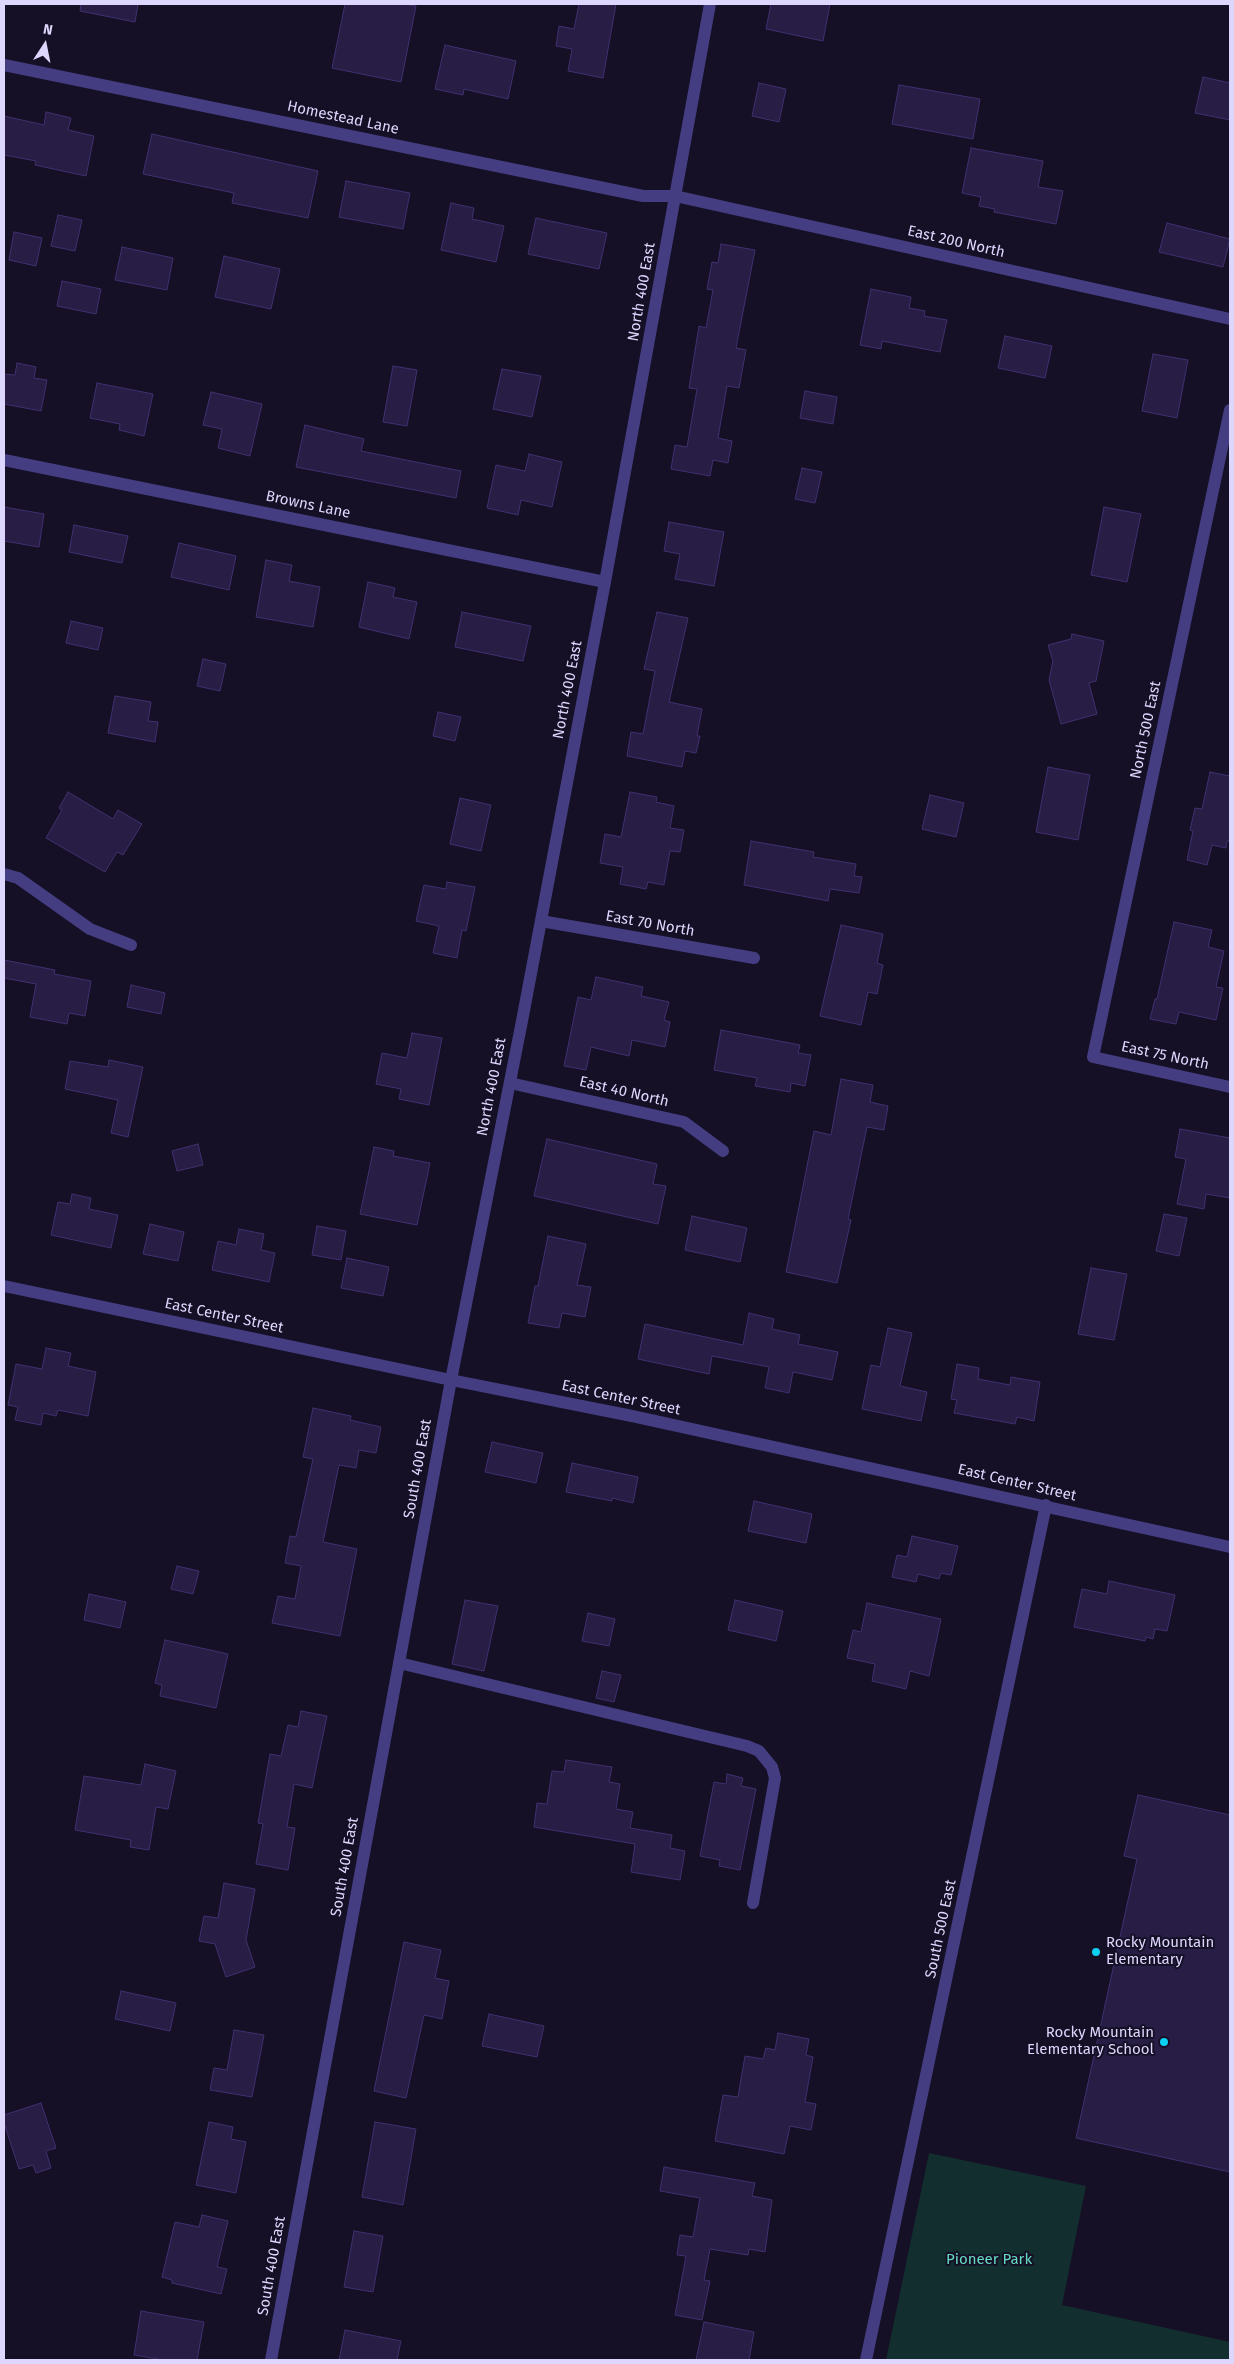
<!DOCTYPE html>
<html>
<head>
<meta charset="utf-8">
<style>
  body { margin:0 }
  #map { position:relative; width:1234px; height:2364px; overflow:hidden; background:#151025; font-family:"Fira Sans",sans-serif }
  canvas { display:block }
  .frame { position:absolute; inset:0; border:5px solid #ddd6fd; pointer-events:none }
  .north { position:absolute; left:20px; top:20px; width:50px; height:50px; -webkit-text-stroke:4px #151025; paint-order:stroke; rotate:11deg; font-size:14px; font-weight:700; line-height:20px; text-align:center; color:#ddd6fd }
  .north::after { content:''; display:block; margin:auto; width:18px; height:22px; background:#ddd6fd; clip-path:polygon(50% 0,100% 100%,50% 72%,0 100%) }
</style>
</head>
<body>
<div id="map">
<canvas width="1234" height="2364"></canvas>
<div class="frame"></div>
<div class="north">N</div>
</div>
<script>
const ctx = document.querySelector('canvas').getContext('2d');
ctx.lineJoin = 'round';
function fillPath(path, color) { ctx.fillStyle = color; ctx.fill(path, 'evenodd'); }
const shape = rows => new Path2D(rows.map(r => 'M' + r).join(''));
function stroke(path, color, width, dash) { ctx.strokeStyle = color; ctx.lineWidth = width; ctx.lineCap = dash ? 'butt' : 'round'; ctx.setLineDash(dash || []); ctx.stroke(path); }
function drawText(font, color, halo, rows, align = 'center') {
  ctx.font = font + ' "Fira Sans",sans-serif'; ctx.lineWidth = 4; ctx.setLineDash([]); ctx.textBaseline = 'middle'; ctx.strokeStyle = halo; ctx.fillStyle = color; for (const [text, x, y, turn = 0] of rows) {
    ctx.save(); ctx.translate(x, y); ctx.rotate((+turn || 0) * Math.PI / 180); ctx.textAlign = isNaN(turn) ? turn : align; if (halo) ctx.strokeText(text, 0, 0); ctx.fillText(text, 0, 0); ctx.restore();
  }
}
const green = shape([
  [929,2153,1086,2186,1062,2305,1230,2342,1230,2360,886,2360]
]);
const building = shape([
  [81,4,138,4,135,22,80,11,81,4],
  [345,4,405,4,416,6,401,82,332,68,345,4],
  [579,4,616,4,603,78,568,71,572,49,556,46,559,26,574,29,579,4],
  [771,4,830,4,823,41,766,29,771,4],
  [445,45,516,61,508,99,464,89,463,95,435,89,445,45],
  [1203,77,1230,83,1230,120,1195,113,1203,77],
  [759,83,786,89,779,122,752,116,759,83],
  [899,85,980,99,973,139,892,124,899,85],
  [46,112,71,118,68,130,94,136,86,176,35,165,36,161,4,155,4,116,44,125,46,112],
  [152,134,318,171,308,218,232,203,234,193,143,174,152,134],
  [971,148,1043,161,1038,187,1063,191,1056,224,994,212,995,209,979,206,981,197,962,193,971,148],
  [346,181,410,193,403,229,339,217,346,181],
  [451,203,474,208,472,219,504,226,496,262,441,250,451,203],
  [58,215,82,220,75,251,51,246,58,215],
  [536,218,607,233,599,269,528,254,536,218],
  [1167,223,1230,239,1223,267,1159,252,1167,223],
  [14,232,42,238,36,266,9,260,14,232],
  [721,244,755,250,736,348,746,350,739,388,727,386,718,438,732,441,728,463,713,460,710,476,671,469,675,445,687,447,697,389,689,388,699,326,706,328,713,290,707,289,712,262,718,263,721,244],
  [122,247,173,258,167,290,115,280,122,247],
  [224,256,280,269,271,309,215,297,224,256],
  [62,281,101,289,96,314,57,306,62,281],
  [871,289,911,297,909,308,925,311,924,316,947,320,940,352,882,341,881,349,860,345,871,289],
  [1005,336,1052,346,1045,378,998,368,1005,336],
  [1153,354,1188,360,1177,418,1142,411,1153,354],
  [17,363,36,367,34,378,47,380,41,411,4,404,4,374,15,375,17,363],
  [393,366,417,370,407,426,383,422,393,366],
  [502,369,541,376,532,417,493,409,502,369],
  [97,383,153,394,144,436,119,430,120,424,90,418,97,383],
  [805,391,837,397,833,424,800,418,805,391],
  [211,392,262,404,250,456,218,448,222,429,203,425,211,392],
  [305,425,364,439,361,451,461,471,456,498,296,467,305,425],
  [529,454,562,462,552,507,521,500,518,515,487,508,496,465,525,471,529,454],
  [802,468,822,472,815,503,795,499,802,468],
  [4,507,44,514,39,547,4,541,4,507],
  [1104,507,1141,514,1127,582,1091,575,1104,507],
  [669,522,724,532,714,586,675,579,680,554,664,551,669,522],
  [74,525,128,536,122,563,69,552,74,525],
  [179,543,236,556,229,590,171,577,179,543],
  [266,560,292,565,289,581,320,587,313,627,256,617,266,560],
  [368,582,395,588,393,597,417,602,409,639,359,627,368,582],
  [462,612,531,626,523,661,455,647,462,612],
  [657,612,688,618,669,702,702,709,697,736,700,736,696,753,685,751,682,767,627,756,631,732,643,734,655,671,644,669,657,612],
  [71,621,103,628,98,650,66,643,71,621],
  [1072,634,1104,641,1096,681,1089,683,1097,714,1061,724,1049,680,1053,661,1048,645,1071,639,1072,634],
  [203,659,226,664,220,691,197,686,203,659],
  [115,696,151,702,148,721,158,722,155,742,108,733,115,696],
  [438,712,461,717,455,741,433,736,438,712],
  [1048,767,1090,775,1078,840,1036,832,1048,767],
  [1210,772,1230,776,1230,841,1227,841,1226,848,1212,845,1207,865,1187,860,1193,831,1190,830,1195,808,1202,809,1210,772],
  [68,792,113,819,118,810,142,824,123,855,117,852,105,872,46,838,62,810,59,808,68,792],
  [630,792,657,797,656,802,674,806,670,828,684,830,680,852,670,851,664,885,648,882,646,889,620,884,623,867,600,863,605,834,621,837,630,792],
  [930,795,964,803,956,837,922,829,930,795],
  [460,798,491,805,481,851,450,844,460,798],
  [751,841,814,852,813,857,856,864,854,876,862,877,859,893,830,889,828,901,744,885,751,841],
  [447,882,475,887,466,931,462,930,457,958,433,953,439,926,416,921,424,885,446,889,447,882],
  [1174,922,1212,930,1208,947,1224,951,1216,987,1223,988,1216,1020,1179,1012,1176,1024,1150,1019,1155,999,1157,999,1174,922],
  [841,925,883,934,877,963,883,965,877,994,868,992,861,1025,820,1016,841,925],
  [4,960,55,970,54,974,91,981,85,1016,69,1013,67,1024,30,1017,36,984,4,978,4,960],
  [596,977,643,987,641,996,669,1002,664,1020,670,1022,665,1047,632,1040,629,1056,591,1047,586,1070,564,1066,578,997,591,1000,596,977],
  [131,985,165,993,161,1014,127,1007,131,985],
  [721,1030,800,1045,798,1053,811,1055,805,1086,791,1083,790,1092,755,1086,757,1078,714,1070,721,1030],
  [412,1033,442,1038,429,1105,399,1099,401,1089,376,1084,382,1053,407,1058,412,1033],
  [109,1060,143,1067,128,1137,111,1133,118,1100,65,1089,70,1061,108,1067,109,1060],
  [841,1079,873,1085,870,1102,888,1106,884,1130,867,1127,848,1219,851,1220,837,1283,786,1272,814,1131,831,1135,841,1079],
  [1180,1129,1230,1138,1230,1198,1206,1194,1204,1209,1177,1204,1186,1159,1175,1157,1180,1129],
  [547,1139,657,1164,653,1184,666,1186,658,1224,534,1196,547,1139],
  [198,1144,203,1165,177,1171,172,1151,198,1144],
  [374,1147,394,1151,393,1156,430,1163,417,1225,360,1214,374,1147],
  [72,1194,91,1198,89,1209,118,1215,111,1248,51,1235,58,1202,70,1204,72,1194],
  [1164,1214,1187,1218,1179,1256,1156,1251,1164,1214],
  [692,1216,747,1228,740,1262,685,1250,692,1216],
  [150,1224,184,1232,178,1261,143,1254,150,1224],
  [317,1226,346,1231,341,1260,312,1255,317,1226],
  [239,1229,264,1234,261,1250,275,1253,269,1282,212,1270,218,1241,236,1245,239,1229],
  [548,1236,586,1244,577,1285,591,1287,585,1317,562,1313,559,1328,528,1323,535,1286,538,1286,548,1236],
  [347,1258,389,1267,383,1296,341,1288,347,1258],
  [1091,1268,1127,1274,1114,1340,1078,1334,1091,1268],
  [749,1313,774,1319,772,1329,800,1335,798,1344,838,1352,832,1380,793,1372,789,1393,765,1388,769,1367,712,1356,709,1374,638,1359,645,1324,743,1345,749,1313],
  [888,1328,912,1333,900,1386,927,1392,921,1421,862,1409,871,1365,880,1367,888,1328],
  [46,1348,71,1353,68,1366,96,1372,88,1416,58,1410,56,1416,43,1413,41,1425,15,1420,18,1407,8,1405,16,1364,42,1369,46,1348],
  [957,1364,979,1368,978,1379,1010,1385,1011,1377,1040,1382,1034,1421,1017,1417,1015,1424,954,1413,957,1400,951,1399,957,1364],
  [313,1408,351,1416,350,1420,381,1427,376,1453,359,1450,356,1468,339,1465,323,1542,357,1549,340,1636,272,1623,278,1596,295,1599,301,1566,285,1563,290,1536,296,1537,313,1459,303,1457,313,1408],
  [492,1442,543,1453,536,1483,485,1472,492,1442],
  [572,1463,638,1477,633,1503,612,1498,612,1501,566,1492,572,1463],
  [754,1501,812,1514,806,1543,748,1531,754,1501],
  [912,1536,958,1546,951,1575,941,1573,939,1579,918,1574,916,1582,892,1577,897,1555,907,1557,912,1536],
  [177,1566,199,1571,193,1594,171,1589,177,1566],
  [1109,1581,1175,1595,1167,1631,1155,1629,1153,1639,1146,1637,1145,1641,1074,1627,1082,1589,1107,1594,1109,1581],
  [89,1594,126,1602,120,1628,84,1620,89,1594],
  [465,1600,498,1606,484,1671,452,1664,465,1600],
  [735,1600,783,1611,776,1641,728,1630,735,1600],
  [867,1603,941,1619,929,1676,910,1671,906,1689,872,1681,875,1664,847,1658,853,1630,861,1632,867,1603],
  [588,1613,615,1619,609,1646,582,1641,588,1613],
  [165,1640,228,1654,216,1708,160,1696,162,1685,155,1683,165,1640],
  [602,1671,621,1675,614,1702,596,1698,602,1671],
  [301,1711,327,1716,312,1788,294,1784,287,1827,295,1828,288,1870,256,1864,263,1824,258,1823,270,1754,281,1756,288,1725,298,1727,301,1711],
  [566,1760,612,1767,609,1782,620,1784,616,1809,633,1812,630,1828,672,1835,670,1848,685,1851,680,1880,631,1872,635,1844,534,1827,537,1803,547,1804,552,1771,564,1772,566,1760],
  [145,1764,176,1771,168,1809,156,1807,149,1850,130,1847,131,1840,75,1830,84,1776,141,1785,145,1764],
  [727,1774,743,1778,741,1786,756,1789,740,1870,719,1866,720,1860,700,1856,714,1782,726,1784,727,1774],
  [1138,1795,1230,1815,1230,2172,1076,2138,1137,1859,1124,1856,1138,1795],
  [224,1883,255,1889,246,1940,255,1967,226,1977,215,1944,199,1941,204,1916,218,1918,224,1883],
  [404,1942,441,1950,435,1978,449,1981,442,2019,424,2015,406,2098,374,2091,404,1942],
  [121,1991,176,2003,170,2031,115,2019,121,1991],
  [489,2014,544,2026,537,2057,482,2046,489,2014],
  [234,2030,264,2035,252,2097,210,2090,214,2068,227,2070,234,2030],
  [778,2033,809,2039,806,2055,813,2057,805,2102,816,2104,811,2130,790,2126,784,2154,715,2141,723,2095,738,2097,745,2056,763,2059,766,2048,775,2050,778,2033],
  [41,2103,56,2148,46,2151,51,2168,36,2173,33,2165,19,2169,4,2123,4,2115,41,2103],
  [209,2122,233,2127,231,2139,246,2142,236,2193,196,2185,209,2122],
  [375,2122,416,2129,403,2205,362,2197,375,2122],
  [664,2167,755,2183,752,2196,772,2200,765,2252,749,2249,748,2255,710,2249,704,2280,710,2281,702,2320,675,2315,686,2256,677,2255,680,2235,693,2237,700,2198,660,2191,664,2167],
  [202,2215,228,2221,217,2267,227,2269,221,2294,172,2283,172,2280,162,2277,175,2222,199,2227,202,2215],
  [354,2231,383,2236,373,2292,344,2287,354,2231],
  [141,2311,204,2322,197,2360,164,2360,134,2355,141,2311],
  [704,2322,754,2332,749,2360,696,2360,704,2322],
  [345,2330,401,2341,397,2360,339,2360,345,2330]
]);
const minor = shape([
  [4,65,643,196,675,196,1230,319],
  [1230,410,1093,1057,1230,1087],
  [4,460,605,582],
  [4,874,18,878,90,929,131,945],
  [541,921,754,958],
  [510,1083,684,1122,723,1151],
  [399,1663,747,1746,759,1751,772,1767,775,1778,753,1903],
  [866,2360,1046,1505]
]);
const tertiary = shape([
  [4,1286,451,1380,632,1416,1230,1547],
  [271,2360,451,1380,522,1021,605,582,710,4]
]);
const markers = [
  [1096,1952,5,"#0ccff4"],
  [1164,2042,5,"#0ccff4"]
];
const streetNames = [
  ["Homestead Lane",343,118,12],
  ["East 200 North",956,242,13],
  ["North 400 East",642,292,-80],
  ["Browns Lane",308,505,12],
  ["North 400 East",568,690,-79],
  ["North 500 East",1146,730,-78],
  ["East 70 North",650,924,10],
  ["East 75 North",1165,1056,12],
  ["North 400 East",492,1087,-79],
  ["East 40 North",624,1092,13],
  ["East Center Street",224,1316,12],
  ["East Center Street",621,1398,12],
  ["South 400 East",418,1469,-80],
  ["East Center Street",1017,1483,13],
  ["South 400 East",345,1867,-80],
  ["South 500 East",941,1929,-78],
  ["South 400 East",272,2266,-80]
];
const poiNames = [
  ["Rocky Mountain",1106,1943],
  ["Elementary",1106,1960],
  ["Rocky Mountain",1154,2033,"right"],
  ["Elementary School",1154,2050,"right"]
];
const parkNames = [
  ["Pioneer Park",989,2260]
];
fillPath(green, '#132e2f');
fillPath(building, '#281d45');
stroke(building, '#413070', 1);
stroke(minor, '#443d82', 12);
stroke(tertiary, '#443d82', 12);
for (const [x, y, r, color] of markers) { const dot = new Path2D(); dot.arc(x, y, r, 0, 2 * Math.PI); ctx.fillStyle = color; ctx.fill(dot); stroke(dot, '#151025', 2); }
drawText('15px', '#ddd6fd', '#151025', streetNames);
drawText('15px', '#ddd6fd', '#151025', poiNames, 'left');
drawText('15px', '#65dac4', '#151025', parkNames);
</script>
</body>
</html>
